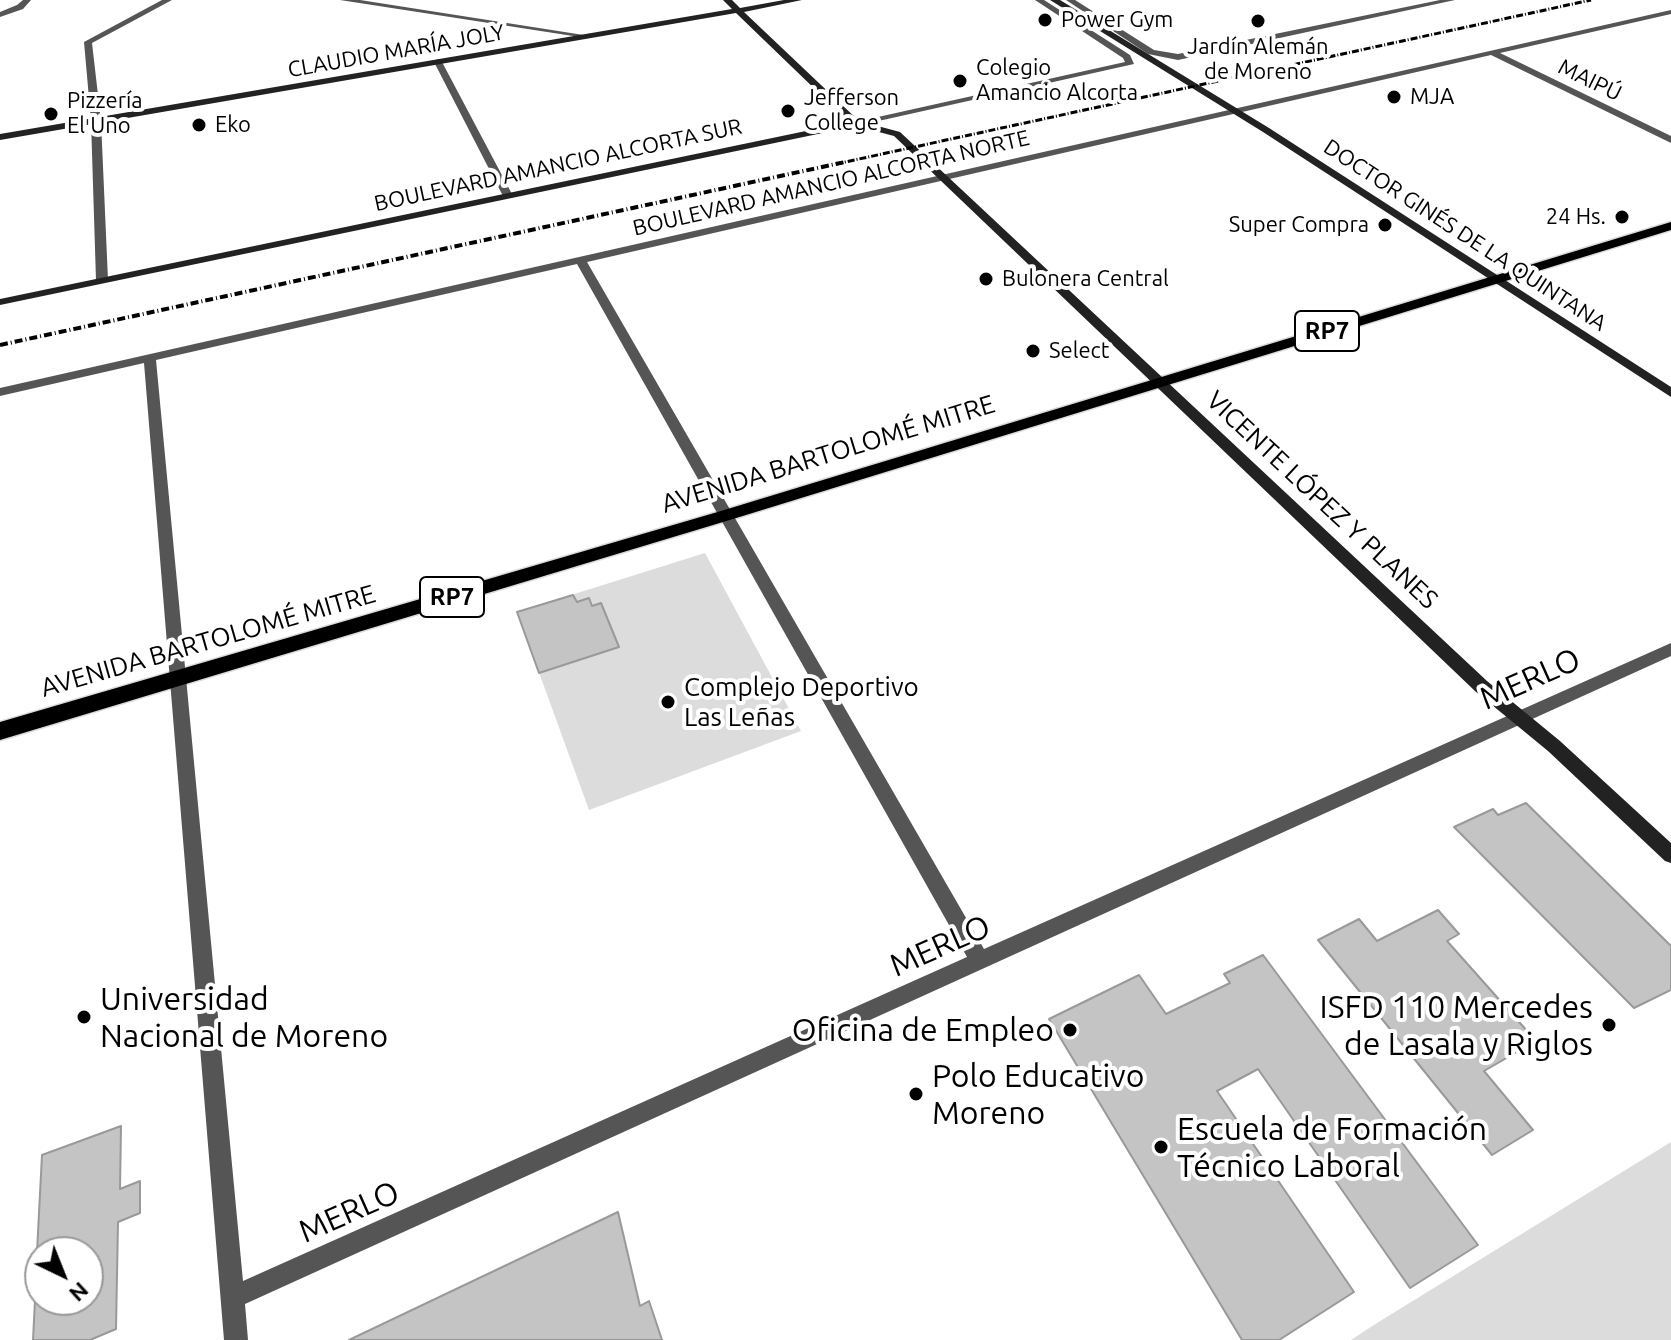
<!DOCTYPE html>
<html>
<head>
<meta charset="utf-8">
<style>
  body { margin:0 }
  #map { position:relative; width:1671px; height:1340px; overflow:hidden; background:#fff; font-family:Ubuntu,sans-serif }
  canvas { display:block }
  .north { position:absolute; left:24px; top:1236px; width:80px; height:80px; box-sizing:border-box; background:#fff; border:2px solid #999; border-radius:50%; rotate:137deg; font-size:22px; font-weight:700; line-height:32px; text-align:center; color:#000 }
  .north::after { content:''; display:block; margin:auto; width:28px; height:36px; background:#000; clip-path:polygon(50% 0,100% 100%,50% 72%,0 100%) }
</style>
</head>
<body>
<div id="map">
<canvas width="1671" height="1340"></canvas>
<div class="north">N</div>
</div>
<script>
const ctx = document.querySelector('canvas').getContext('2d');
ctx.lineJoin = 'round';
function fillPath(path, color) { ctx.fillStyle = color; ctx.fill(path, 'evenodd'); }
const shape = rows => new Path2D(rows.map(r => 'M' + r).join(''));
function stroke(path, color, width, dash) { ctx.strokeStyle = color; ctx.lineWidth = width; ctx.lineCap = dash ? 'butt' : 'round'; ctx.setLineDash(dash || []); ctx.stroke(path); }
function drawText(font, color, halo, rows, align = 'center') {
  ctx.font = font + ' Ubuntu,sans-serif'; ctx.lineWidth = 8; ctx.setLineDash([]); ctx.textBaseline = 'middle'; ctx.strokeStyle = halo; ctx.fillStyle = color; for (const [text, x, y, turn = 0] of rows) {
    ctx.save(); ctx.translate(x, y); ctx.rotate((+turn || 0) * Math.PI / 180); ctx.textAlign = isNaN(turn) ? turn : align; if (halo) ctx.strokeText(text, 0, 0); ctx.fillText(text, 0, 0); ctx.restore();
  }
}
const green = shape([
  [705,553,801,731,589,810,517,612],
  [1671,1142,1671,1340,1351,1340,1377,1323]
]);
const building = shape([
  [573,595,577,602,589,598,592,606,601,603,619,647,539,673,517,612,573,595],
  [1526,803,1671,946,1671,990,1634,1008,1454,827,1493,809,1498,815,1526,803],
  [1438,910,1459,934,1447,941,1536,1041,1484,1071,1533,1130,1492,1155,1318,940,1359,919,1377,941,1438,910],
  [1263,955,1478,1245,1410,1288,1258,1069,1217,1091,1354,1292,1279,1340,1242,1340,1049,1019,1139,975,1166,1014,1230,983,1224,974,1263,955],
  [121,1126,120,1189,140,1181,140,1213,118,1222,116,1329,90,1340,33,1340,35,1300,88,1300,88,1252,37,1252,42,1155,121,1126],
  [618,1212,640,1306,649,1301,662,1340,349,1340,618,1212]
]);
const street = shape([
  [23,0,31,0,23,9,0,17,0,12,17,5,23,0],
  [162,0,172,0,92,43,101,121,108,280,102,283,96,280,91,121,84,42,162,0],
  [340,0,360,0,590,36,586,38,340,0],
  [1035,0,1044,0,1130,55,1134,64,856,126,851,123,1125,62,1123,58,1035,0],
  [1066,0,1075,0,1154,50,1178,54,1440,0,1455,0,1178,60,1148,54,1066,0],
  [1671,10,1671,14,1500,53,1671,136,1671,143,1491,55,587,262,984,949,1671,643,1671,656,245,1304,248,1340,224,1340,144,363,0,396,0,388,1671,10],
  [577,264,967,957,243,1281,156,360,577,264],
  [438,59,442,62,513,196,512,198,503,196,434,62,438,59]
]);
const secondary = shape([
  [723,0,732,0,740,8,784,0,802,0,744,12,859,121,900,132,1487,681,1560,741,1671,843,1671,863,1665,861,1548,751,1475,691,894,136,856,126,0,305,0,299,849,122,736,13,0,140,0,134,732,9,723,0],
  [1050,0,1060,0,1269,128,1671,387,1671,397,1263,132,1050,0]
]);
const primary = shape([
  [1671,222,1671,230,733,519,0,740,0,722,721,511,1671,222]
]);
const railFar1 = shape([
  [836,164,1591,0]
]);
const rail = shape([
  [0,345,845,162]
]);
const markers = [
  [1045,20,8,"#000"],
  [1258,21,8,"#000"],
  [960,81,8,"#000"],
  [1394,97,8,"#000"],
  [788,111,8,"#000"],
  [51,114,8,"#000"],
  [199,125,8,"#000"],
  [1622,217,8,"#000"],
  [1385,225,8,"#000"],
  [986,279,8,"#000"],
  [1033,351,8,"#000"],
  [668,702,8,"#000"],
  [84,1017,8,"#000"],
  [1609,1025,8,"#000"],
  [1070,1030,8,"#000"],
  [916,1094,8,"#000"],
  [1161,1147,8,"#000"]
];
const farPoinames = [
  ["Power Gym",1061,20],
  ["Jardín Alemán",1258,47,"center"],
  ["de Moreno",1258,72,"center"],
  ["Colegio",976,68],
  ["Amancio Alcorta",976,93],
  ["MJA",1410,97],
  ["Jefferson",804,98],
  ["College",804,123],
  ["Pizzería",67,101],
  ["El Uno",67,126],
  ["Eko",215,125],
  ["24 Hs.",1606,217,"right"],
  ["Super Compra",1369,225,"right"],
  ["Bulonera Central",1002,279],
  ["Select",1049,351]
];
const farStreetnames = [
  ["CLAUDIO MARÍA JOLY",396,51,-10],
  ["MAIPÚ",1590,80,26],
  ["BOULEVARD AMANCIO ALCORTA SUR",558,165,-12],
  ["BOULEVARD AMANCIO ALCORTA NORTE",831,183,-13],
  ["DOCTOR GINÉS DE LA QUINTANA",1465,235,33]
];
const shields = [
  [1327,331,64],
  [452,597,64]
];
const shieldNames = [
  ["RP7",1327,331],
  ["RP7",452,597]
];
const streetNames = [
  ["AVENIDA BARTOLOMÉ MITRE",828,454,-17],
  ["VICENTE LÓPEZ Y PLANES",1322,500,43],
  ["AVENIDA BARTOLOMÉ MITRE",208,641,-16]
];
const poiNames = [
  ["Complejo Deportivo",684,687],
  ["Las Leñas",684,717]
];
const nearStreetnames = [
  ["MERLO",1530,679,-24],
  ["MERLO",940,946,-24],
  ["MERLO",349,1212,-24]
];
const nearPoinames = [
  ["Universidad",100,999],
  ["Nacional de Moreno",100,1036],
  ["ISFD 110 Mercedes",1593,1007,"right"],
  ["de Lasala y Riglos",1593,1044,"right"],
  ["Oficina de Empleo",1054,1030,"right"],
  ["Polo Educativo",932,1076],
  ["Moreno",932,1113],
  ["Escuela de Formación",1177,1129],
  ["Técnico Laboral",1177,1166]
];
fillPath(green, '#dcdcdc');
fillPath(building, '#c4c4c4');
stroke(building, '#999', 2);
stroke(primary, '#dbdbdb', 3);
fillPath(street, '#555');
fillPath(secondary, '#222');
fillPath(primary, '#000');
stroke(railFar1, '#000', 3, [7, 2, 1, 2]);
stroke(rail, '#000', 4, [8, 3, 1, 3]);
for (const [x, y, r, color] of markers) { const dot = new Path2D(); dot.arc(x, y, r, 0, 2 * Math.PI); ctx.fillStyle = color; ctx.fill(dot); stroke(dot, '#fff', 3); }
drawText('22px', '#000', '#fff', farPoinames, 'left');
drawText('22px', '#000', '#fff', farStreetnames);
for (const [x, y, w] of shields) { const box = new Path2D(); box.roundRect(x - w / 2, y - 20, w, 40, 6); ctx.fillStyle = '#fff'; ctx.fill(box); stroke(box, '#000', 2); }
drawText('bold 24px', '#000', null, shieldNames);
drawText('26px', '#000', '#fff', streetNames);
drawText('26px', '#000', '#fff', poiNames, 'left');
drawText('32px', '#000', '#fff', nearStreetnames);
drawText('32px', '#000', '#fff', nearPoinames, 'left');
</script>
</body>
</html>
